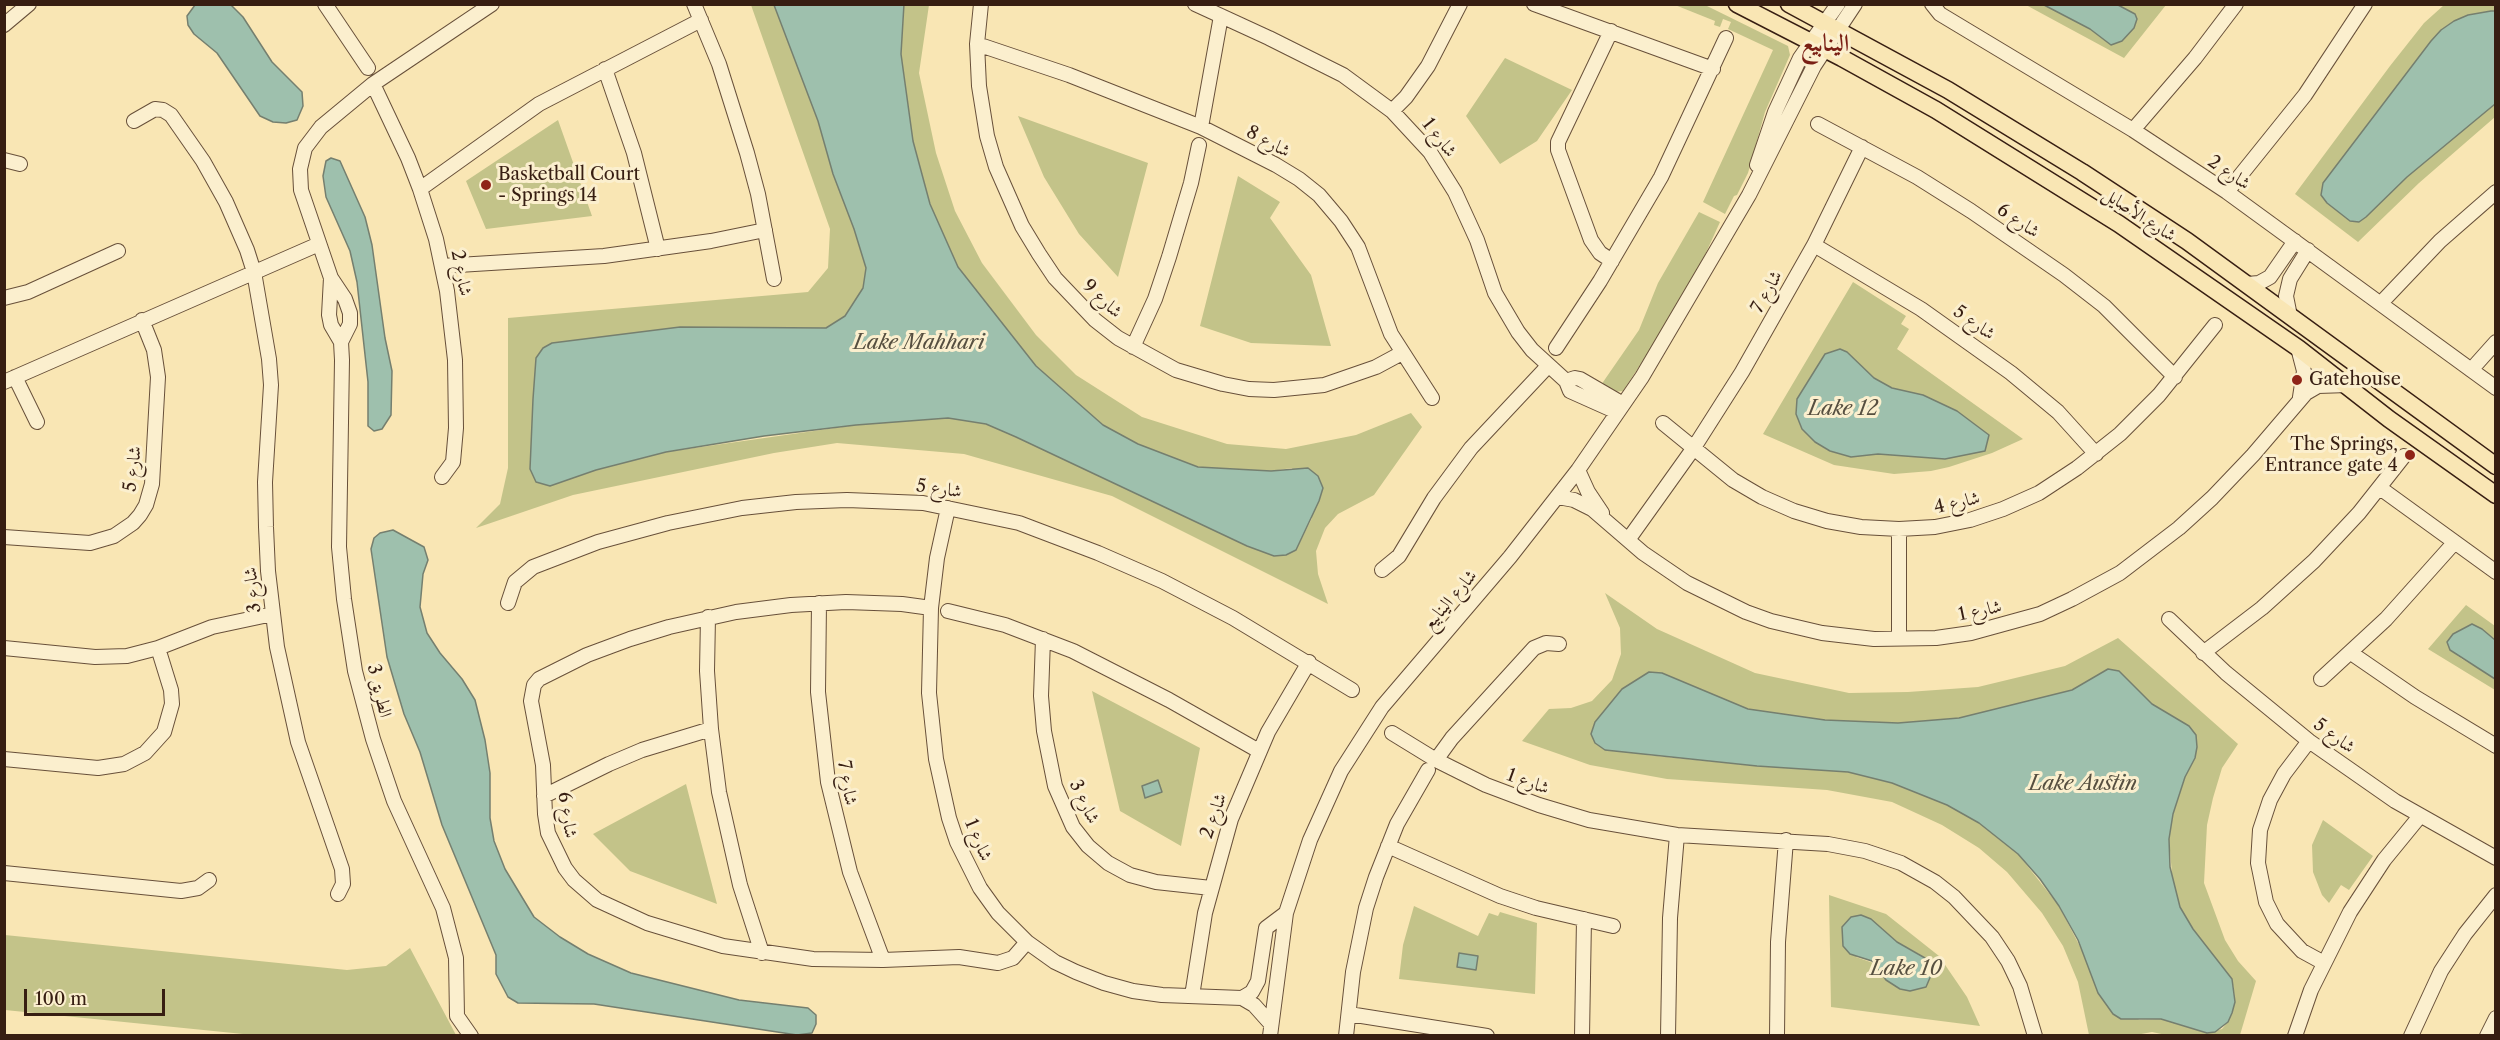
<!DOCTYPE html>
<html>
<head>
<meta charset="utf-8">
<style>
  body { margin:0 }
  #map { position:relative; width:2500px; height:1040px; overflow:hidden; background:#f9e6b4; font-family:"Libre Caslon Text",serif }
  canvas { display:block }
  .frame { position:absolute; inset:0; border:6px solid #371e12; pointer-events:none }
  .scale { position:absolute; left:24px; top:989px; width:141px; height:27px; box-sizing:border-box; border:3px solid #371e12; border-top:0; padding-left:8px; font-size:18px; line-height:21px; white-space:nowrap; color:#371e12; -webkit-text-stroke:4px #fbefce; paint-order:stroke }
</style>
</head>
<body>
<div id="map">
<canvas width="2500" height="1040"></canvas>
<div class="frame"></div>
<div class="scale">100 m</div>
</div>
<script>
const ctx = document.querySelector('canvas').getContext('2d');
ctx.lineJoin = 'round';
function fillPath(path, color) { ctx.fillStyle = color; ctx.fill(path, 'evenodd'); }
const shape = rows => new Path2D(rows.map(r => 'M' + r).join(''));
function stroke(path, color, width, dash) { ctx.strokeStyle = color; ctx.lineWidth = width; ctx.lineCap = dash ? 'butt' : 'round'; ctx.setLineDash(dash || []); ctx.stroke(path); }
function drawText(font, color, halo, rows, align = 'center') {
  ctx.font = font + ' "Libre Caslon Text",Amiri,serif'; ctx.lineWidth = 6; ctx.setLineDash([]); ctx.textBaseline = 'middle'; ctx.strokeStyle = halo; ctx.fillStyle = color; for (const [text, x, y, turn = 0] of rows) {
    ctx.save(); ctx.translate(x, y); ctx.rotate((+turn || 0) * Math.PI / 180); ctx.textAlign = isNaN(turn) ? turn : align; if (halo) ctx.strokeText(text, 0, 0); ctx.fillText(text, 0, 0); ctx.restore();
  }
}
const green = shape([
  [751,5,774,5,818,121,833,174,854,229,866,268,863,288,845,316,826,328,680,327,553,343,543,348,550,486,596,470,666,452,856,425,948,418,986,424,1016,437,1247,546,1296,550,1312,518,1292,468,1271,471,1198,467,1138,444,1103,425,1036,366,958,267,930,204,913,141,901,54,904,5,929,5,919,73,936,153,955,211,982,263,1036,335,1076,375,1142,417,1227,444,1286,449,1356,435,1411,413,1422,427,1374,495,1338,514,1325,528,1316,551,1318,574,1328,604,1112,496,964,454,837,443,774,453,573,495,476,528,500,504,508,468,508,318,808,292,828,268,830,229],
  [1675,5,1705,5,1788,46,1790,55,1765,112,1748,173,1737,195,1734,196,1725,214,1703,202,1773,50,1728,29,1731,22,1723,19,1720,27,1714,25,1715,21],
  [2026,5,2044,5,2090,29,2112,45,2135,14,2118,5,2166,5,2124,58],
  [2444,5,2495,5,2495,117,2419,183,2358,242,2295,194,2390,66,2424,23],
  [1505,58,1572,90,1537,141,1500,164,1466,116],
  [1018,116,1148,163,1118,277,1079,234,1044,177],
  [558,120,592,216,486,229,466,181],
  [1238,176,1280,202,1270,218,1311,275,1331,346,1251,343,1200,326],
  [1699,212,1720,222,1699,268,1661,333,1623,391,1614,392,1601,385,1639,330,1658,283],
  [1853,282,1906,316,1901,324,1909,329,1897,349,2023,439,1992,453,1949,467,1931,471,1894,474,1834,465,1763,434],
  [1847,352,1874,378,1892,388,1923,395,1957,411,1988,435,1958,456,1945,459,1878,454,1851,457,1829,451,1815,442,1802,429,1796,414,1797,399,1825,354],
  [1605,593,1657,629,1755,673,1849,693,1908,692,1978,687,2065,666,2118,638,2238,744,2222,768,2213,798,2207,825,2204,883,2225,940,2238,961,2256,981,2240,1035,2171,1036,2152,1032,2136,1035,2089,1035,2078,982,2063,946,2042,913,2007,872,1979,848,1942,825,1892,802,1827,790,1667,779,1590,765,1522,741,1549,709,1571,708,1592,701,1612,680,1621,654,1620,628],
  [2119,671,2152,704,2189,726,2195,758,2185,777,2173,814,2169,839,2173,885,2180,907,2193,929,2232,979,2234,991,2235,1002,2228,1022,2222,1029,2207,1033,2161,1019,2139,1020,2089,964,2059,906,2018,854,1979,823,1947,805,1892,783,1848,772,1757,766,1647,755,1649,672,1662,673,1748,709,1825,720,1898,723,1959,718,2072,690],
  [2466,605,2495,626,2495,640,2482,629,2448,642,2450,650,2462,659,2492,676,2495,679,2495,690,2428,649],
  [1092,691,1200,748,1181,846,1120,811],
  [686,784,717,904,630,871,593,834],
  [2323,820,2373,856,2349,890,2341,885,2329,903,2322,895,2313,872,2312,845],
  [1829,895,1886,914,1939,956,1967,997,1980,1026,1831,1007],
  [1880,927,1897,942,1919,954,1876,964,1856,957],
  [1414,906,1478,936,1489,913,1498,916,1500,912,1537,923,1535,994,1399,979,1403,945],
  [5,935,347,970,386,966,410,948,456,1035,253,1035,5,1010]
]);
const water = shape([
  [904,4,901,54,913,141,930,204,958,267,1036,366,1103,425,1138,444,1198,467,1271,471,1308,468,1318,476,1323,488,1319,501,1296,550,1286,555,1274,556,1247,546,1016,437,986,424,948,418,856,425,764,436,666,452,596,470,550,486,536,482,530,469,533,399,536,358,543,348,552,343,680,327,826,328,845,316,863,288,866,268,854,229,833,174,818,121,774,5,904,4],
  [195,5,231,5,243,17,272,62,302,92,303,106,297,120,286,123,273,122,260,116,217,53,194,34,188,25,187,16,195,5],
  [2044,5,2118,5,2135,14,2137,19,2134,28,2122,41,2111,45,2090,29,2044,5],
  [2491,11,2496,11,2495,104,2407,177,2366,217,2359,222,2350,221,2327,203,2321,195,2323,183,2431,41,2441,30,2454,21,2468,15,2491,11],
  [331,158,340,161,365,217,372,245,385,338,392,371,391,415,382,429,374,431,368,426,368,382,357,282,350,251,326,197,323,176,326,161,331,158],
  [1840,349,1847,352,1874,378,1892,388,1923,395,1957,411,1989,435,1985,451,1945,459,1878,454,1851,457,1830,451,1815,442,1802,429,1796,414,1797,399,1825,354,1840,349],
  [393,530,424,547,428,560,423,574,420,607,427,633,440,653,462,679,475,700,485,740,490,773,490,818,494,841,505,869,534,917,560,937,588,954,631,973,739,1000,808,1008,816,1015,816,1024,812,1033,797,1035,594,1004,518,1003,508,997,496,974,496,955,442,825,420,752,404,714,387,657,371,549,374,538,380,533,393,530],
  [2472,624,2482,629,2495,640,2495,679,2450,650,2447,642,2453,634,2472,624],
  [2108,669,2119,671,2152,704,2189,726,2196,735,2197,747,2195,758,2185,777,2173,814,2169,839,2170,867,2180,907,2193,929,2232,979,2235,1002,2232,1013,2228,1022,2215,1032,2207,1033,2161,1019,2121,1019,2113,1014,2098,993,2078,940,2059,906,2040,879,2018,854,1979,823,1947,805,1892,783,1848,772,1757,766,1605,750,1595,743,1591,734,1595,722,1622,689,1649,672,1662,673,1748,709,1825,720,1898,723,1959,718,2072,690,2108,669],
  [1158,780,1162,792,1145,798,1142,786,1158,780],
  [1861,915,1871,919,1897,942,1925,958,1932,973,1926,987,1910,991,1900,989,1886,980,1872,961,1850,954,1843,946,1842,927,1851,917,1861,915],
  [1459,953,1478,956,1476,970,1457,967,1459,953]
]);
const minor = shape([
  [325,4,368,68],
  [694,4,719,64,747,153,758,194,774,279],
  [981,4,977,44,979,86,987,136,996,167,1022,226,1039,254,1055,278,1095,320,1118,338,1176,370,1223,384,1249,389,1274,390,1324,385,1376,367,1402,353],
  [1195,4,1269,38,1343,75,1392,111,1430,152,1455,192,1477,240,1495,293,1518,332,1532,350,1566,381,1570,391,1617,412],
  [1534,4,1713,69],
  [1932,4,1940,14,2133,130,2227,192,2496,388],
  [4,25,29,4],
  [1611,31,1558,142,1558,150,1591,240,1600,253,1612,261],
  [977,44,1069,75,1201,127,1276,165,1299,179,1319,195,1341,221,1358,247,1391,334,1432,398],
  [605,69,634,153,658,249],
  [373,84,408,158,420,189,436,239,447,291,455,360,456,428,453,462,442,477],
  [1392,111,1406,97,1428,66,1460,4],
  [134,121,155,109,163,110,171,115,203,161,226,202,247,250,254,272,269,359,271,385,265,482,266,527,268,571,277,647,298,742,342,869,343,884,338,894],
  [1818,124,1917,177,1971,211,2064,275,2104,306,2175,377],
  [1201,127,1221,16],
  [2133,130,2195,58,2236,4],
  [4,160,20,164],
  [1757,165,1775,112,1800,58,1838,4],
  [420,189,539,104,701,20],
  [2227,192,2305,95,2365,4],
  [1814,245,1921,309,2011,373,2058,412,2096,454],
  [442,266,604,256,711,241,765,230],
  [331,278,329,315,331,325,341,342,342,360,339,547,344,599,355,671,373,739,394,801,443,908,456,958,457,1016,471,1036],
  [2247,284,2259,283,2270,277,2295,241],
  [4,298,28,292,118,251],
  [2381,303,2440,241,2496,192],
  [2290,316,2286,296,2290,279,2308,250],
  [341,342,350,324,350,313,345,299,331,278,301,190,300,169,305,148,321,127,373,84,492,4],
  [1133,347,1155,299,1169,257,1191,183,1199,145],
  [1556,348,1600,281,1661,177,1726,38],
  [2298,348,2304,371,2300,397],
  [2471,370,2496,342],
  [15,377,37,422],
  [1566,381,1575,378,1580,379,1623,404],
  [4,382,319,244],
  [1663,423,1733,480,1762,497,1794,511,1827,521,1861,527,1899,529,1935,527,1970,520,2003,509,2039,493,2077,468,2120,434,2159,395,2215,325],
  [1578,470,1588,492,1602,513],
  [2380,488,2496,572],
  [1558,497,1574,500,1592,509,1643,553,1687,583,1746,612,1771,621,1822,633,1874,639,1936,638,1971,633,2040,614,2072,599,2120,573,2179,528,2212,498,2253,455,2306,393,2318,386,2348,385],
  [948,508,937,558,931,608,929,693,936,759,949,818,957,842,980,888,998,913,1027,942,1055,962,1076,972,1104,983,1133,991,1162,995,1242,998,1254,1005,1271,1024],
  [4,537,90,543,114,536,133,523,140,515,146,505,152,484,158,377,154,350,142,320],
  [1628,540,1693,449,1742,372,1814,245,1862,147],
  [1382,570,1399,556,1434,498,1471,448,1548,366],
  [508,603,515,582,533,567,598,542,668,523,742,508,796,502,847,500,923,503,1019,523,1098,553,1162,581,1233,618,1352,690],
  [819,603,818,692,828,782,850,872,883,960],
  [931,608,902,604,846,602,791,605,736,612,669,627,630,639,587,655,539,679,534,685,531,701,543,765,545,814,548,833,565,868,574,880,597,900,647,923,723,946,813,959,883,960,959,957,998,963,1013,958,1027,942],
  [948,611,1005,625,1073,651,1169,700,1259,751],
  [708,617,707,671,711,729,719,792,740,885,762,953],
  [2169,619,2226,673,2309,741,2395,801,2496,858],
  [1899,638,1899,529],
  [1043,639,1041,696,1044,731,1055,786,1073,827,1088,846,1108,863,1130,875,1156,882,1211,888],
  [4,648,95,657,127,656,158,648,212,627,273,614],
  [2203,653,2262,608,2314,561,2359,513,2404,456],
  [2351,653,2415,697,2496,746],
  [2321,679,2386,619,2454,543],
  [1392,733,1436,760,1486,785,1539,805,1589,820,1677,835,1828,844,1865,851,1901,863,1935,882,1954,897,1992,937,2008,961,2020,986,2035,1036],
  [2309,741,2284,774,2270,800,2260,830,2258,863,2266,902,2277,924,2302,951,2324,963],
  [4,759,98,768,124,764,145,753,164,732,172,704,171,690,158,648],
  [1436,760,1452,738,1534,648,1546,643,1559,644],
  [544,796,609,764,642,750,711,729],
  [1388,846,1500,896,1536,908,1613,926],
  [4,873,181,891,198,888,209,880],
  [1192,996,1205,913,1231,819,1268,732,1309,662],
  [1242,998,1252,992,1258,981,1266,928,1286,913],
  [1349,1014,1487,1036],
  [1270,1036,1286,913,1310,840,1341,771,1382,707,1510,557,1578,470,1642,377,1749,195,1814,66,1855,4],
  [1346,1036,1353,972,1366,908,1376,877,1397,824,1428,770],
  [1582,1036,1584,919],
  [1668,1036,1670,918,1677,835],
  [1777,1036,1778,942,1786,840],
  [2295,1036,2311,990,2350,912,2384,860,2420,816],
  [2411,1036,2441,971,2465,934,2496,895],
  [2487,1036,2496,1018]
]);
const major = shape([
  [1737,4,1842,58,1936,110,2119,224,2298,348,2389,419,2496,495],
  [1789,4,1948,90,2082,172,2187,241,2496,466]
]);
const markers = [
  [486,185,6,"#8f2418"],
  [2297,380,6,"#8f2418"],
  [2410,455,6,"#8f2418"]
];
const streetNames = [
  ["شارع 1",1439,138,52],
  ["شارع 8",1268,142,28],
  ["شارع 2",2229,173,34],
  ["شارع الأصايل",2139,215,33],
  ["شارع 6",2018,221,34],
  ["شارع 2",461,273,79],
  ["شارع 7",1767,292,-61],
  ["شارع 9",1102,299,43],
  ["شارع 5",1974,323,35],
  ["شارع 5",133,469,-83],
  ["شارع 5",939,489,8],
  ["شارع 4",1957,503,-13],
  ["شارع 3",253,590,-96],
  ["شارع الينابيع",1450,600,-49],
  ["شارع 1",1980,611,-12],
  ["3 الطريق",379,691,76],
  ["شارع 5",2334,736,36],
  ["شارع 1",1528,782,20],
  ["شارع 7",847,783,80],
  ["شارع 3",1084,802,64],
  ["شارع 6",567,815,81],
  ["شارع 2",1214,816,-71],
  ["شارع 1",978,840,67]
];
const poiNames = [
  ["Basketball Court",498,175],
  ["- Springs 14",498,196],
  ["Gatehouse",2309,380],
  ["The Springs,",2398,445,"right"],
  ["Entrance gate 4",2398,466,"right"]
];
const waterNames = [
  ["Lake Mahhari",919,343],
  ["Lake 12",1843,409],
  ["Lake Austin",2083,784],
  ["Lake 10",1906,969]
];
const districtNames = [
  ["الينابيع",1825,44]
];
fillPath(green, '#c3c389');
fillPath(water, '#9ec0ad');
stroke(water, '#757f6f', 1.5);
stroke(minor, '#68503a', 16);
stroke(major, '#371e12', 19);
stroke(minor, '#fbefce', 14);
stroke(major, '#f9e6b4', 16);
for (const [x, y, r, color] of markers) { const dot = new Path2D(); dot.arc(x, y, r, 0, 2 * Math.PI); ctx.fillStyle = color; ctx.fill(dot); stroke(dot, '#fbefce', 2); }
drawText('18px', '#371e12', '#fbefce', streetNames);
drawText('18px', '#371e12', '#fbefce', poiNames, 'left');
drawText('italic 20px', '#564f40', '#fbefce', waterNames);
drawText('bold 24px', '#7a1f14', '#fbefce', districtNames);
</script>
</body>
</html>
